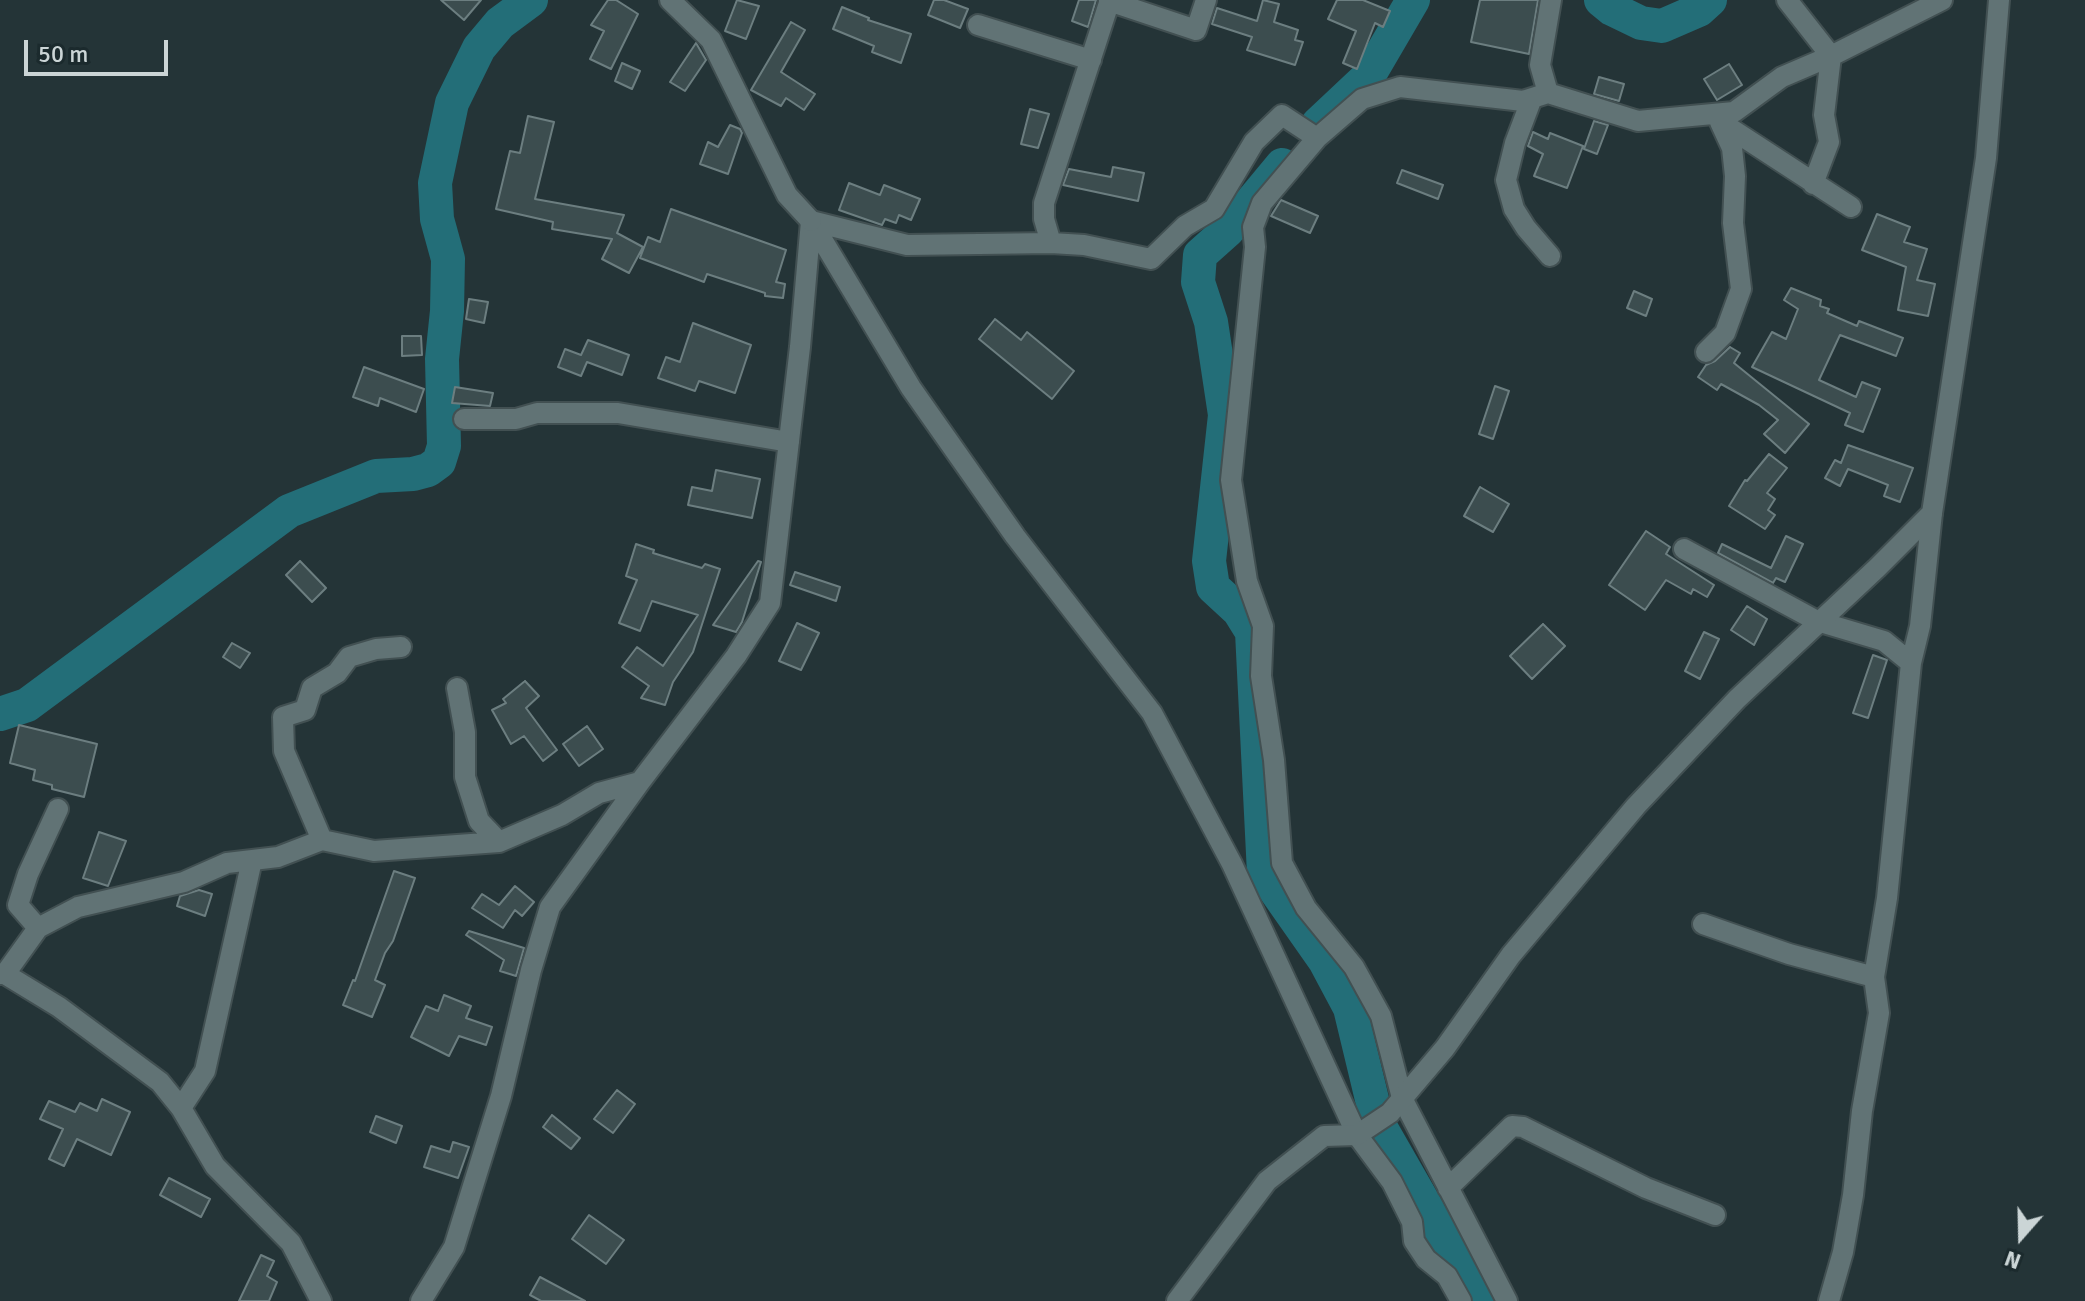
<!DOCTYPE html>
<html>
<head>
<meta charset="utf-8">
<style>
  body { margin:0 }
  #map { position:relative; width:2085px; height:1301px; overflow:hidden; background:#243437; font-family:Signika,sans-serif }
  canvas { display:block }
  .north { position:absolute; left:1981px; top:1197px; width:80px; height:80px; -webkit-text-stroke:6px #1b2a2d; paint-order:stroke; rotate:200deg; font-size:22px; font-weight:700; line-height:32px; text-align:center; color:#cbd5d6 }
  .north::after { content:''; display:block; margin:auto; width:28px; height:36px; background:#cbd5d6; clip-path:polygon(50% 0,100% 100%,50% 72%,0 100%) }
  .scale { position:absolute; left:24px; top:40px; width:144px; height:36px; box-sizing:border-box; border:4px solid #cbd5d6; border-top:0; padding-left:10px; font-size:24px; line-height:28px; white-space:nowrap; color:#cbd5d6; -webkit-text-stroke:6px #1b2a2d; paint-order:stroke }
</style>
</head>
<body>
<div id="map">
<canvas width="2085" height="1301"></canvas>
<div class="north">N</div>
<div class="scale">50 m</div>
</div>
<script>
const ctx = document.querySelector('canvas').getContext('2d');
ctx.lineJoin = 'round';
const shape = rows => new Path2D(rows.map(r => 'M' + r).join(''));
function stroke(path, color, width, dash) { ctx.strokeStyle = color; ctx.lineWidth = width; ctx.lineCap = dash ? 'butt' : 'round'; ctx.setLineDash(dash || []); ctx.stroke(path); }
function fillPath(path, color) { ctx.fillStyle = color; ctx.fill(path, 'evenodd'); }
const river = shape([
  [1601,0,1612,9,1641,23,1662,26,1699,10,1710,0],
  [1318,124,1368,77,1413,0],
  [1282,165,1228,230,1200,255,1198,282,1211,322,1225,415,1209,561,1213,587,1239,611,1252,632,1264,874,1325,961,1350,1008,1376,1116],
  [0,714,27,705,289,511,376,476,413,474,428,470,439,462,444,446,442,359,447,311,448,259,437,219,435,183,452,103,479,48,500,23,531,0],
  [1382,1130,1480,1301]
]);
const building = shape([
  [441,0,481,0,464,20,441,0],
  [608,0,616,0,638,14,611,69,590,59,604,31,591,25,608,0],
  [737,0,759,6,746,39,725,31,737,0],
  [934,0,944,0,968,9,960,28,928,15,934,0],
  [1079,0,1096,0,1088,27,1072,21,1079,0],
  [1263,0,1279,4,1274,22,1298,30,1295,40,1303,42,1295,65,1247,50,1252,37,1212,24,1217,8,1257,21,1263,0],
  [1337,0,1363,0,1390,11,1383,27,1375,23,1357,69,1343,63,1356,31,1328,19,1337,0],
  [1480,0,1538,0,1529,54,1471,42,1480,0],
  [842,7,869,18,868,20,911,34,901,63,872,52,874,46,833,29,842,7],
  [791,22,805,30,781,72,815,94,804,110,786,98,781,106,751,90,791,22],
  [696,43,706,60,685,91,670,82,696,43],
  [622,63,640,71,632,89,615,81,622,63],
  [1729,64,1742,85,1717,100,1704,79,1729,64],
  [1599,77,1624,84,1619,101,1594,94,1599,77],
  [1030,109,1049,114,1038,148,1021,144,1030,109],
  [528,116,554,122,535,199,624,215,617,233,643,247,629,273,602,259,612,239,552,229,553,222,496,209,510,151,520,153,528,116],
  [1594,121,1608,125,1597,154,1584,149,1594,121],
  [730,125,740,129,742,133,728,174,700,164,708,142,718,147,730,125],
  [1533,132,1548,139,1550,133,1583,146,1567,188,1534,176,1543,154,1528,146,1533,132],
  [1113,167,1144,173,1138,201,1063,185,1069,169,1111,177,1113,167],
  [1402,170,1443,185,1438,199,1397,183,1402,170],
  [849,183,880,195,884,185,920,199,911,220,899,215,896,223,885,219,882,225,839,210,849,183],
  [1281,200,1318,216,1310,233,1271,216,1281,200],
  [671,209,786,250,776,282,785,284,783,298,765,296,765,293,707,274,704,282,640,258,648,237,660,242,671,209],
  [1877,214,1910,227,1904,242,1927,249,1917,280,1935,284,1928,316,1898,310,1906,267,1862,250,1877,214],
  [1791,288,1821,300,1820,306,1829,309,1827,313,1857,326,1859,321,1903,338,1896,356,1840,335,1819,380,1856,397,1862,382,1880,389,1863,432,1845,425,1850,413,1752,367,1772,332,1786,339,1798,309,1784,300,1791,288],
  [1634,291,1652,299,1646,316,1627,308,1634,291],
  [469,299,488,302,484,323,466,319,469,299],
  [995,319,1021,340,1027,332,1074,371,1052,399,979,339,995,319],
  [693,323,751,345,735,393,699,381,695,391,658,378,666,357,680,362,693,323],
  [402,336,421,336,422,355,402,356,402,336],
  [588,340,629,355,622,375,587,362,581,376,558,367,565,349,581,355,588,340],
  [1730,347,1740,353,1734,363,1809,424,1785,453,1764,434,1778,420,1759,405,1721,384,1717,390,1698,377,1706,365,1715,361,1730,347],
  [364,367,424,389,416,412,380,398,378,406,353,397,364,367],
  [1495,386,1509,391,1493,439,1479,434,1495,386],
  [455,387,493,393,490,406,452,403,455,387],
  [1848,445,1913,468,1900,502,1884,496,1888,485,1848,469,1840,486,1825,478,1835,460,1841,463,1848,445],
  [1769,454,1787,468,1767,493,1775,499,1768,510,1775,515,1765,529,1729,506,1745,480,1747,481,1769,454],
  [716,470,760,479,752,518,688,505,692,487,712,491,716,470],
  [1480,487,1509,504,1493,532,1464,516,1480,487],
  [1646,531,1670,547,1666,554,1714,585,1707,597,1693,589,1691,594,1666,580,1645,610,1609,585,1646,531],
  [1786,536,1803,544,1785,582,1776,578,1773,583,1718,553,1722,544,1771,568,1786,536],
  [636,544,654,550,653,553,702,568,705,564,720,569,693,652,673,682,665,705,641,698,649,686,622,667,637,647,663,666,698,615,652,601,640,631,619,623,637,580,626,576,636,544],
  [300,561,326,588,312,602,286,575,300,561],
  [758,561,761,562,742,622,736,632,713,625,758,561],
  [795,572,840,587,836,601,790,585,795,572],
  [1747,606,1767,619,1754,645,1731,630,1747,606],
  [797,623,819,633,801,670,779,661,797,623],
  [1543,624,1565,646,1532,679,1510,656,1543,624],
  [1704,632,1719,639,1700,679,1685,671,1704,632],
  [232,643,250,653,240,668,223,657,232,643],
  [1873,655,1887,660,1868,718,1853,713,1873,655],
  [525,681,539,696,526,708,557,750,543,761,524,736,511,744,492,710,506,703,503,699,525,681],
  [19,725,97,744,84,797,52,789,52,785,33,780,35,770,10,763,19,725],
  [587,726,603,749,579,766,563,744,587,726],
  [99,832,126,841,108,886,83,878,99,832],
  [394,871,415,878,393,941,385,953,375,980,385,985,372,1017,343,1005,353,980,355,981,394,871],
  [515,886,534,902,522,916,515,910,503,928,472,908,482,894,499,905,515,886],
  [199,890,212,894,205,916,177,906,180,896,199,890],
  [469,931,524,948,516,976,500,971,504,960,466,935,469,931],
  [444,995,471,1006,466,1018,492,1027,486,1045,459,1036,449,1056,411,1037,426,1006,438,1011,444,995],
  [617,1090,635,1104,613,1133,594,1119,617,1090],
  [102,1099,130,1112,111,1155,77,1139,64,1166,49,1159,63,1129,40,1119,49,1101,75,1112,80,1103,97,1111,102,1099],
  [552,1115,580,1138,571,1149,543,1127,552,1115],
  [376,1116,402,1126,396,1143,370,1132,376,1116],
  [453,1142,469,1147,458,1178,424,1167,431,1146,450,1152,453,1142],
  [169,1178,210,1199,201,1217,160,1195,169,1178],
  [589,1215,624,1240,606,1264,572,1239,589,1215],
  [261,1255,274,1261,267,1276,277,1282,269,1301,239,1301,261,1255],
  [540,1277,585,1301,541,1301,530,1295,540,1277]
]);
const minor = shape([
  [1787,0,1831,56,1824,115,1829,142,1813,184],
  [1109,1,1196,30,1206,0],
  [978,25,1091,60],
  [1548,93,1540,65,1551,0],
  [1532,98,1515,143,1506,180,1514,209,1526,228,1550,256],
  [1722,123,1851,207],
  [811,221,911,388,1015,536,1152,713,1232,864,1357,1135,1392,1182,1412,1222,1414,1241,1426,1259,1447,1276,1461,1301],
  [811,221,907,245,1051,243,1084,245,1151,259,1185,226,1214,209,1254,142,1282,115,1317,138],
  [1051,243,1044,219,1044,203,1110,0],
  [1706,352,1725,333,1741,289,1733,223,1735,176,1732,148,1720,122],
  [464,419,516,419,537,413,618,413,789,442],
  [1684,549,1817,621,1884,641,1911,663],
  [457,688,465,732,465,777,479,821,499,842],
  [322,840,284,751,283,717,305,710,312,688,337,673,349,657,376,649,401,647],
  [1703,924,1789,954,1874,977],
  [38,928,18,905,28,874,58,809],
  [0,974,5,974,38,928,78,907,184,882,227,863,278,857,322,840,374,851,499,842,562,815,599,793,640,782],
  [5,974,59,1007,160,1082,181,1108,215,1166,291,1243,321,1301],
  [181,1108,205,1071,252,860],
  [1448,1188,1512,1126,1523,1127,1646,1188,1715,1215],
  [421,1301,454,1247,501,1096,531,970,550,907,640,782,736,656,770,603,800,347,811,221],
  [1507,1301,1402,1098,1381,1016,1354,967,1306,908,1282,863,1274,760,1261,676,1263,626,1247,581,1231,480,1255,247,1253,227,1262,203,1317,138,1362,99,1400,87,1523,101,1548,93,1638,121,1734,112,1782,77,1831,56,1942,0],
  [1829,1301,1843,1252,1853,1195,1862,1111,1879,1013,1874,977,1887,898,1911,663,1920,626,1932,513]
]);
const tertiary = shape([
  [670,0,711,40,787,195,811,221],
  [1177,1301,1267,1181,1324,1136,1357,1135,1390,1113,1445,1048,1511,955,1636,806,1737,699,1877,568,1932,513,1986,158,1999,0]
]);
stroke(river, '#236e78', 34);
fillPath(building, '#3c4d4f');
stroke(building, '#6c7e80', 2);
stroke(minor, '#425052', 24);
stroke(tertiary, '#425052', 24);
stroke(minor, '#617375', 20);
stroke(tertiary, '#617375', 20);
</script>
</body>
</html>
